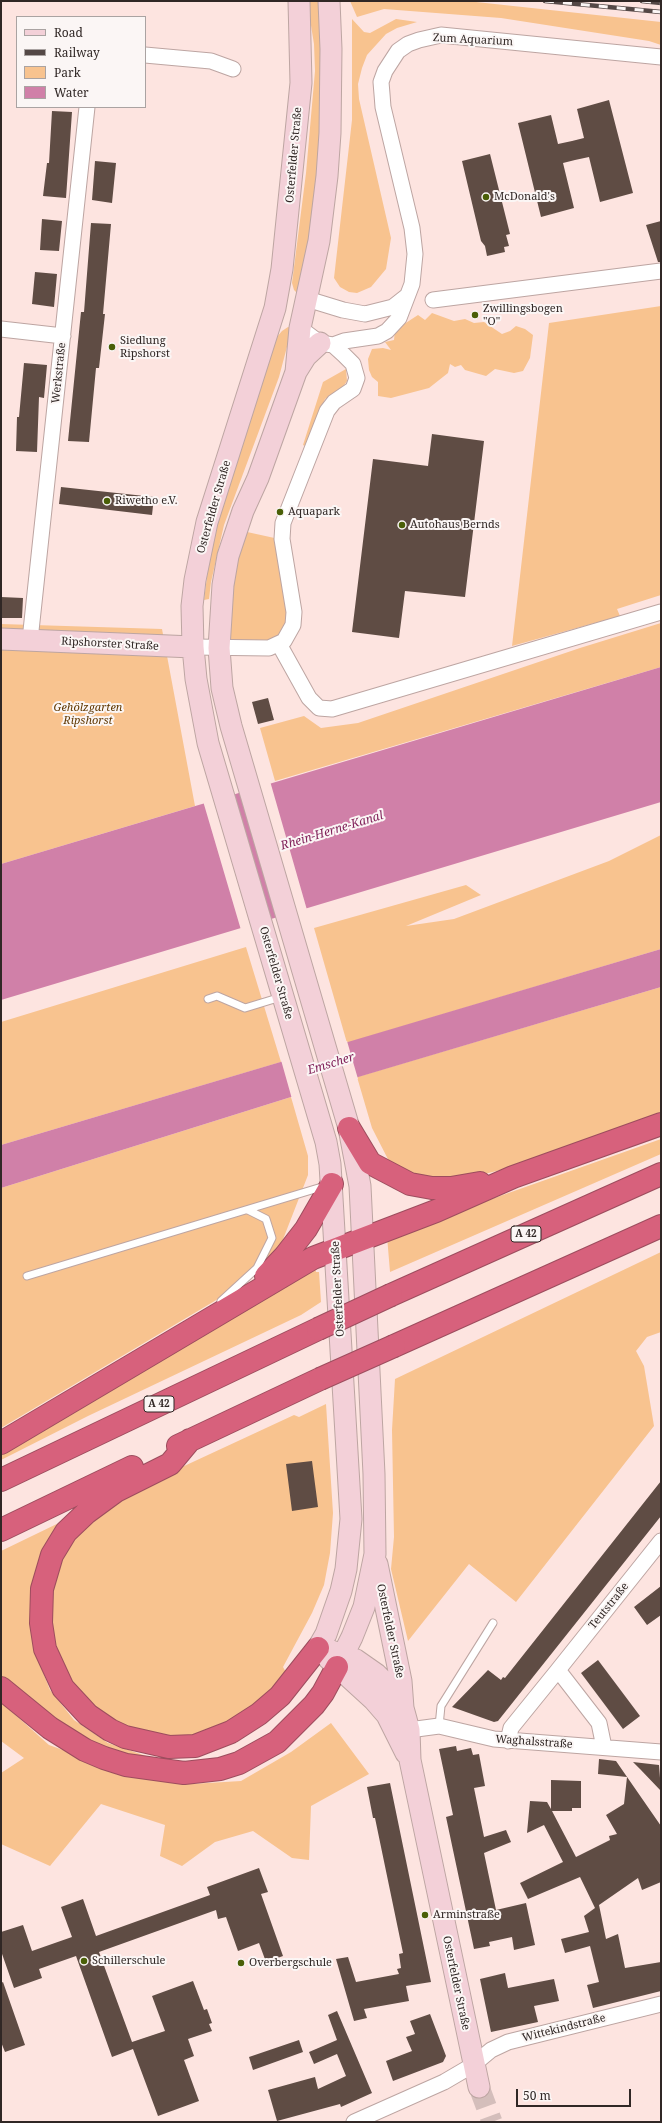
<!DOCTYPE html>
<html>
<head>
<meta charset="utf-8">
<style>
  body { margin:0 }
  #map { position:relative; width:662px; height:2123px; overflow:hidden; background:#fde4e0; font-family:"Noto Serif",serif }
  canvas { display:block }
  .frame { position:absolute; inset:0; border:2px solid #302725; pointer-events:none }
  .legend { position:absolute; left:16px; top:16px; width:130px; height:92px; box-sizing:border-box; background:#fbf6f5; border:1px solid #aaa3a2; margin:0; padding:5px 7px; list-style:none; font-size:12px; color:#302725 }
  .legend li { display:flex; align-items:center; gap:8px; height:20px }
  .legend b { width:20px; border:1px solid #aaa3a2 }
  .scale { position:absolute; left:516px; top:2089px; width:115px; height:18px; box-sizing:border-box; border:2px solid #302725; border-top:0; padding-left:5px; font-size:12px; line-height:14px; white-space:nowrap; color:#302725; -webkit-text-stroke:3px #fbf6f5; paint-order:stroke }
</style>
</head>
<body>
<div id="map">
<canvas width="662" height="2123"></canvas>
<div class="frame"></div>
<ul class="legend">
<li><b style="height:5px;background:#f3d0d8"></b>Road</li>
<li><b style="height:5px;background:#544846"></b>Railway</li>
<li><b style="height:11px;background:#f8c38f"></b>Park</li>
<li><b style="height:11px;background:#d080a8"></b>Water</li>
</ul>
<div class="scale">50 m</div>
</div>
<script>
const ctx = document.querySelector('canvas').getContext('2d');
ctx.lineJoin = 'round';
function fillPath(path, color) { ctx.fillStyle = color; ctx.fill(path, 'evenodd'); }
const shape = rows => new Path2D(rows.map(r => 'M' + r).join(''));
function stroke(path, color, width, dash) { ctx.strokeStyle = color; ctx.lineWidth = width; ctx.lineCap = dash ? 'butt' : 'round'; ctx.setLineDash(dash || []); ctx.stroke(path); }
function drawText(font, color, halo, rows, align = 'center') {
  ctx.font = font + ' "Noto Serif",serif'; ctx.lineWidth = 4; ctx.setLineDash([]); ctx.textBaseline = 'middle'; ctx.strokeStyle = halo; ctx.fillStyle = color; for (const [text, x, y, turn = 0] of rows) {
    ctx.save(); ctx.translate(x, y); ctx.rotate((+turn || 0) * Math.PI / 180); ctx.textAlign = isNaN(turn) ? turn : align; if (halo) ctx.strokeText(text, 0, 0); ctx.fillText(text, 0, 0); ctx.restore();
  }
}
const green = shape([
  [307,1,321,1,319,186,298,294,294,290,292,283,306,173,315,71,314,44],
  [350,1,467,1,661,22,661,45,649,41,501,18,384,9,357,17],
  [352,19,364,32,370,33,396,19,417,22,397,28,386,34,367,55,362,68,358,84,359,99,391,238,386,269,371,287,357,293,349,292,340,287,334,278,352,120],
  [661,306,661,595,617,609,620,616,512,646,549,323],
  [432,313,454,321,465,319,474,323,484,322,502,334,510,331,516,326,525,329,533,335,530,358,523,371,514,373,495,369,486,376,465,370,461,365,455,367,450,364,448,373,429,388,391,398,378,396,378,382,372,377,369,370,368,359,372,349,383,348,391,350,385,342,394,340,395,330,418,315,425,320],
  [288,327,292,328,279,377,224,525,211,582,209,599,204,600,209,561,221,510,270,345,282,331],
  [346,369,347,381,343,387,325,399,307,447,303,445,323,382],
  [238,530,279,539,293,620,279,644,221,647],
  [661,623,661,667,275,781,260,728,304,716,321,728,358,723,580,648],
  [1,624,162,629,195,806,1,864],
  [661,835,661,949,347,1043,314,928,466,885,481,895,406,926,454,919,609,861],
  [246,947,281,1062,1,1145,1,1022],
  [661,987,661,1112,512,1167,461,1180,421,1179,392,1167,372,1128,357,1077],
  [291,1097,308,1156,308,1175,275,1260,253,1277,213,1302,1,1428,1,1188],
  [661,1139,661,1154,390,1272,387,1236],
  [661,1252,661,1332,647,1337,636,1351,644,1366,654,1426,516,1602,469,1564,408,1641,391,1569,394,1537,392,1430,395,1379],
  [314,1265,316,1272,319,1272,321,1302,301,1315,88,1416,1,1460,1,1453],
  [326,1404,333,1513,330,1553,324,1585,312,1613,283,1667,288,1676,275,1690,226,1726,192,1738,163,1738,135,1732,106,1719,84,1699,61,1667,54,1645,49,1613,52,1585,65,1551,83,1526,139,1487,294,1415,299,1417],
  [65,1520,36,1654,50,1690,74,1720,108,1743,155,1759,151,1763,107,1750,61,1725,1,1677,1,1551],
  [1,1702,49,1745,125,1772,191,1784,241,1781,291,1752,331,1723,369,1774,311,1806,309,1860,292,1858,253,1831,215,1842,182,1866,160,1856,165,1825,101,1804,50,1866,1,1844,1,1773,24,1758,1,1741]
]);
const water = shape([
  [661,667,661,802,1,1000,1,864],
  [661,949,661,987,291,1097,1,1188,1,1145]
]);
const pier = shape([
  [270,781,307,910,296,913,259,784],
  [213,798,251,927,241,930,203,801],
  [347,1041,358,1079,292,1099,281,1060]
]);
const building = shape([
  [609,100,633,193,600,202,589,157,575,160,563,163,574,208,541,217,518,123,551,115,558,144,572,141,584,138,577,109],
  [52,111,72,112,66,198,43,196,47,163,49,163],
  [490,154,510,234,506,235,509,246,504,247,505,252,487,256,485,246,481,241,462,161],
  [95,161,116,163,112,203,92,200],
  [42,219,62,221,59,251,40,250],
  [661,221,661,262,658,262,646,225],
  [91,223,111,224,103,314,105,314,99,368,96,368,89,442,68,441,81,312,84,312],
  [35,272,57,274,54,307,32,304],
  [24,363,47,365,44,398,39,397,37,452,16,451,17,417,19,417],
  [432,434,484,441,465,597,405,591,399,638,352,632,373,459,428,466],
  [61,487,154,497,152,515,59,504],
  [1,597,23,598,22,618,1,618],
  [268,698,274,720,258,724,252,702],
  [312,1461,318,1507,292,1511,286,1464],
  [661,1481,661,1516,498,1721,494,1722,452,1707,488,1670,501,1680,503,1677,505,1678],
  [661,1586,661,1615,647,1625,634,1607],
  [598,1660,640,1716,623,1729,581,1673],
  [456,1746,457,1751,471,1748,473,1755,479,1754,485,1786,474,1788,484,1837,506,1830,511,1842,484,1853,496,1910,526,1903,535,1945,514,1950,512,1937,489,1942,490,1946,474,1949,446,1817,453,1815,439,1749],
  [599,1759,616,1761,661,1826,661,1882,642,1890,638,1878,599,1905,606,1939,618,1934,625,1968,661,1962,661,1991,593,2008,587,1985,599,1982,590,1946,565,1953,561,1939,589,1932,584,1916,595,1908,580,1877,528,1899,520,1883,563,1862,544,1825,527,1833,530,1801,547,1802,551,1809,551,1780,581,1781,581,1808,572,1808,572,1811,552,1811,576,1857,610,1840,609,1836,617,1834,606,1815,624,1804,627,1777,598,1774],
  [633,1762,659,1765,661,1791,640,1769],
  [390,1783,431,1982,406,1986,409,2001,364,2009,367,2018,354,2021,336,1959,348,1957,356,1982,399,1974,397,1969,401,1968,399,1954,403,1953,375,1818,373,1818,367,1787],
  [259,1868,268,1892,261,1894,283,1956,266,1962,259,1943,238,1951,226,1917,218,1919,216,1910,99,1952,132,2042,165,2031,152,1996,193,1981,204,2010,207,2009,212,2023,209,2024,212,2031,188,2039,194,2056,184,2060,199,2101,158,2116,133,2049,112,2057,76,1956,39,1969,42,1978,14,1988,1,1951,1,1932,23,1925,32,1951,72,1937,61,1907,83,1899,96,1936,210,1895,207,1887],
  [505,1973,508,1988,554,1979,559,2001,534,2006,538,2022,491,2032,480,1979],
  [3,1982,25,2045,5,2052,1,2042,1,1983],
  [337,2011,372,2093,341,2107,340,2104,277,2121,268,2090,315,2077,318,2089,346,2076,337,2054,314,2064,309,2052,337,2040,328,2015],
  [430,2014,446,2056,443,2062,393,2081,386,2061,412,2051,406,2037,415,2034,410,2021],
  [299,2040,303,2052,253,2070,249,2057]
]);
const secondaryTunnel = shape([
  [479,2087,492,2122]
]);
const lane = shape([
  [208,999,217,996,245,1008,281,997],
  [27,1276,325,1186],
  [221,1301,257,1268,272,1238,266,1219,248,1210],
  [439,1726,441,1706,493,1623]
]);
const street = shape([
  [145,55,211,61,233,69],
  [307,299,343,310,365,314,393,307,407,296],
  [433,300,661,271],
  [1,329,63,336],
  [333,345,344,341,378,336,387,331,399,318,412,284,415,254,412,228,383,107,382,94,381,82,385,71,398,51,408,44,419,40,441,35,661,57],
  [30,640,87,107],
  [279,644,309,698,319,708,332,709,661,612],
  [193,647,269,648,284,641,293,625,294,612,282,539,283,523,327,411,334,402,353,389,357,378,353,364,344,355,333,345,320,343,300,328],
  [409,1730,439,1726,494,1739,661,1752],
  [508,1741,511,1728,558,1670],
  [604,1747,599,1723,558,1670,661,1541],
  [354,2122,444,2082,473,2065,491,2050,508,2042,661,2004]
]);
const secondary = shape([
  [299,1,301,83,282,269,275,308,207,522,195,580,192,606,193,647,196,679,208,743,326,1142,330,1164,351,1519,346,1569,341,1591,326,1634,318,1648],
  [329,1,331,49,330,133,327,176,319,241,300,328,296,372,258,478,243,511,228,556,223,585,219,648,222,688,231,726,349,1128,360,1186,374,1474,375,1554,364,1607,352,1637,337,1667],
  [296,372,306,356,320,343],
  [1,639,193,647],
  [377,1564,401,1681,403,1708,409,1730,410,1760,479,2087],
  [331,1651,356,1660,376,1674,391,1689,403,1708],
  [328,1658,374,1700,387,1715,406,1753]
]);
const highway = shape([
  [349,1128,370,1163,410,1184,432,1188,451,1188,480,1183],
  [266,1276,285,1256,306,1229,332,1184],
  [391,1295,661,1174],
  [394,1346,661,1226],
  [190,1440,170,1464,116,1491,86,1513,66,1532,52,1555,42,1589,41,1623,45,1649,63,1688,88,1715,110,1730,125,1737,169,1747,195,1746,231,1732,259,1714,280,1696,318,1648],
  [1,1443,313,1258,436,1211,513,1177,661,1124],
  [178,1446,320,1379],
  [1,1480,318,1329],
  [1,1530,132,1467],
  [1,1688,50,1728,85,1750,104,1758,126,1765,184,1773,220,1769,239,1763,277,1742,314,1705,323,1693,337,1667]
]);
const rail = shape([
  [545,1,661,12],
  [642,1,661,3]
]);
const highwayBridge = shape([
  [318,1329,391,1295],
  [320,1379,394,1346]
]);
const markers = [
  [486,197,4,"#4a5f07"],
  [475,315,4,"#4a5f07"],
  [112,347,4,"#4a5f07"],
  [107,501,4,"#4a5f07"],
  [280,512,4,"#4a5f07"],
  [402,525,4,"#4a5f07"],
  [425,1915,4,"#4a5f07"],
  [84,1961,4,"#4a5f07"],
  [241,1963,4,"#4a5f07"]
];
const shields = [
  [526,1234,30],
  [159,1404,30]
];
const shieldNames = [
  ["A 42",526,1234],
  ["A 42",159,1404]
];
const streetNames = [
  ["Zum Aquarium",473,40,3],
  ["Osterfelder Straße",294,155,-85],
  ["Werkstraße",59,373,-84],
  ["Osterfelder Straße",214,507,-74],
  ["Ripshorster Straße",110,644,3],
  ["Osterfelder Straße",276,973,74],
  ["Osterfelder Straße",338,1289,-93],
  ["Teutstraße",609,1606,-51],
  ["Osterfelder Straße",390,1631,78],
  ["Waghalsstraße",534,1742,4],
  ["Osterfelder Straße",456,1983,78],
  ["Wittekindstraße",564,2028,-14]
];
const poiNames = [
  ["McDonald's",494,197],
  ["Zwillingsbogen",483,309],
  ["\"O\"",483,322],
  ["Siedlung",120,341],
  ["Ripshorst",120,354],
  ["Riwetho e.V.",115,501],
  ["Aquapark",288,512],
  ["Autohaus Bernds",410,525],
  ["Arminstraße",433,1915],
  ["Schillerschule",92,1961],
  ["Overbergschule",249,1963]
];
const parkNames = [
  ["Gehölzgarten",88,708],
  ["Ripshorst",88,721]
];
const waterNames = [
  ["Rhein-Herne-Kanal",332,831,-17],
  ["Emscher",331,1064,-17]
];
fillPath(green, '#f8c38f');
fillPath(water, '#d080a8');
fillPath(pier, '#fde4e0');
fillPath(building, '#5f4c44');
stroke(secondaryTunnel, '#d4bebb', 21, [21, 10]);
stroke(lane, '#bda5a2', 9);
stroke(street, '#bda5a2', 17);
stroke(secondary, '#bda5a2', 23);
stroke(highway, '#9d4d5e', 24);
stroke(lane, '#fff', 7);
stroke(street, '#fff', 15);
stroke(secondary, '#f3d0d8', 21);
stroke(highway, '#d7617c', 22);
stroke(rail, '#544846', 4.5);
stroke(rail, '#fbf6f5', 3, [9]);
stroke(highwayBridge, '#9d4d5e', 24, []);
stroke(highwayBridge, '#d7617c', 22);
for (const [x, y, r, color] of markers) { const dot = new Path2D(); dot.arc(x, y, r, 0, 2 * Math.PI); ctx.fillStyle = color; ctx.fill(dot); stroke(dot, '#fbf6f5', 1.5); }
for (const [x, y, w] of shields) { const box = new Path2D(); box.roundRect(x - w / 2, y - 8, w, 16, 3); ctx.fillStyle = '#fbf6f5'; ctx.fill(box); stroke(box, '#302725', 1); }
drawText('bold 10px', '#302725', null, shieldNames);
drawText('11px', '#302725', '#fbf6f5', streetNames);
drawText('11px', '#302725', '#fbf6f5', poiNames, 'left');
drawText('italic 11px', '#5f3700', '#fbf6f5', parkNames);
drawText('italic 12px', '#81225a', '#fbf6f5', waterNames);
</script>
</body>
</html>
